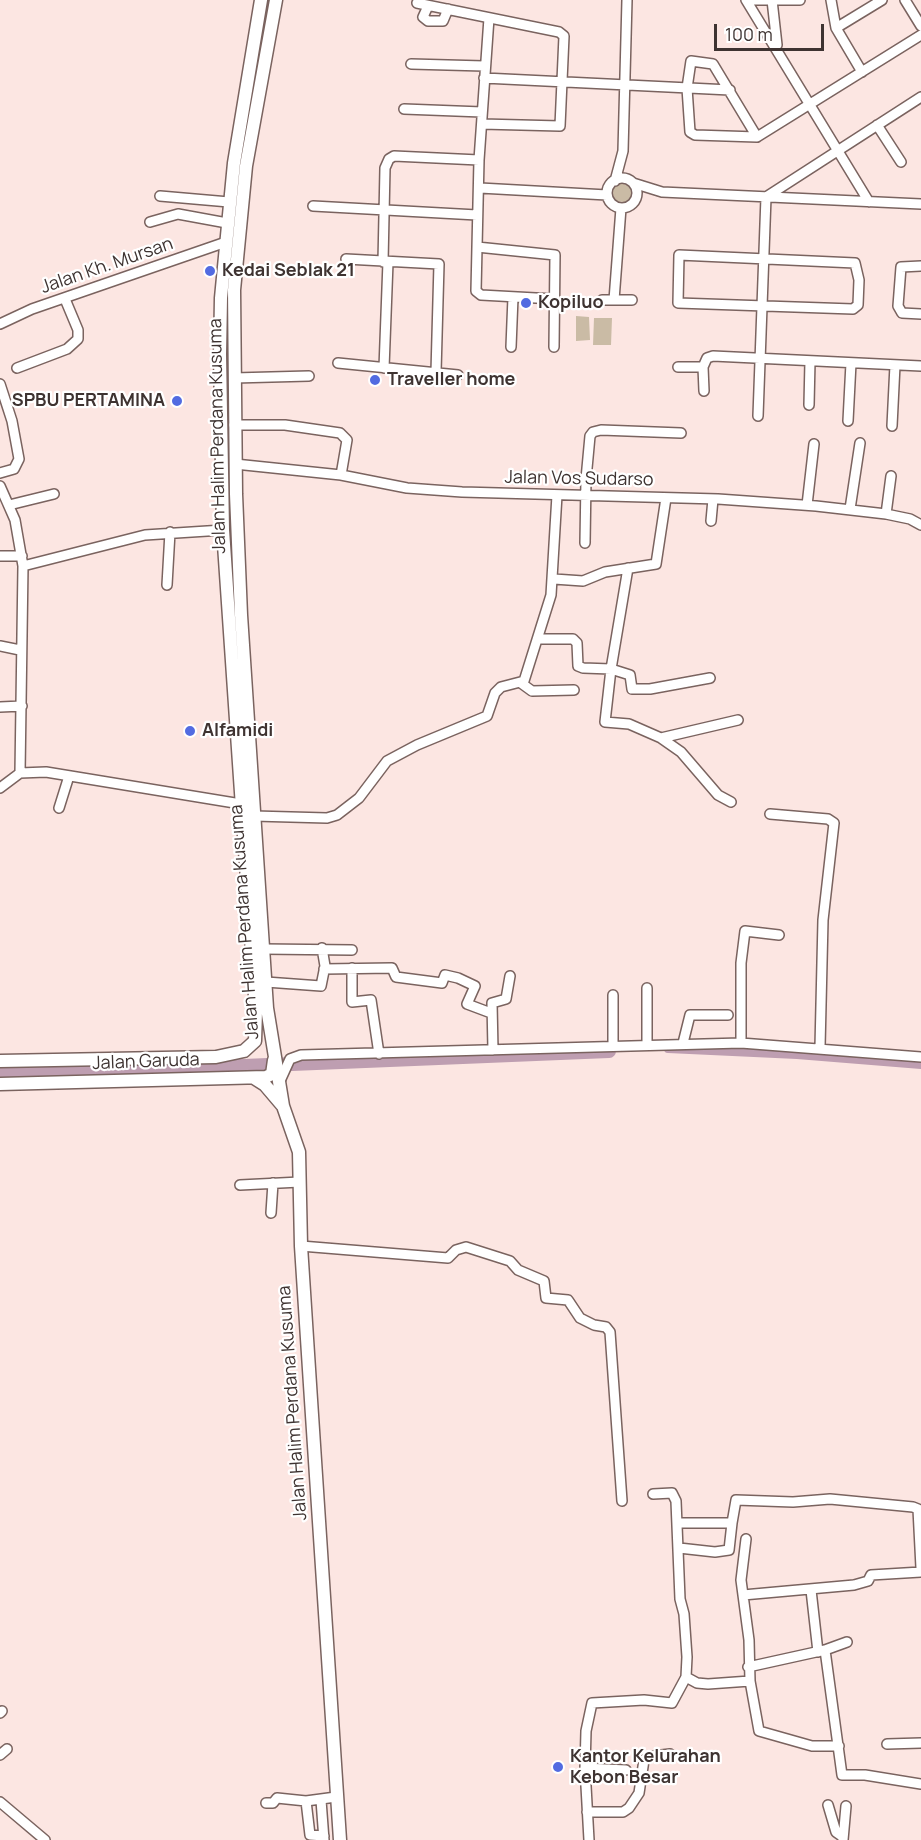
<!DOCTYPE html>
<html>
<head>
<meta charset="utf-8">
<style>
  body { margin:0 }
  #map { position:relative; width:921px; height:1840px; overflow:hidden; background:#fce6e2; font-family:Manrope,sans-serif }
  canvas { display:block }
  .scale { position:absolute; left:714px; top:24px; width:110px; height:27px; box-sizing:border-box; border:3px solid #3e3331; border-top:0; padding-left:8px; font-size:18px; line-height:21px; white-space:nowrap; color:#3e3331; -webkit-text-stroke:4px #fff; paint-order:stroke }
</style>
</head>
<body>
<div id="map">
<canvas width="921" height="1840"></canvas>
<div class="scale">100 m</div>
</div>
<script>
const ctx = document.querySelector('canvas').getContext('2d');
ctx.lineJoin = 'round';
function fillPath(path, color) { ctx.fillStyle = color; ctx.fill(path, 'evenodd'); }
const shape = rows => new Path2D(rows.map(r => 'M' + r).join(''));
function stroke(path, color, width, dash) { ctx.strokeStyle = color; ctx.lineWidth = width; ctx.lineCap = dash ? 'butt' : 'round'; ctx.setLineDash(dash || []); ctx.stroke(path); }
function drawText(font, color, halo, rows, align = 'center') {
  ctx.font = font + ' Manrope,sans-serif'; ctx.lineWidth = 4.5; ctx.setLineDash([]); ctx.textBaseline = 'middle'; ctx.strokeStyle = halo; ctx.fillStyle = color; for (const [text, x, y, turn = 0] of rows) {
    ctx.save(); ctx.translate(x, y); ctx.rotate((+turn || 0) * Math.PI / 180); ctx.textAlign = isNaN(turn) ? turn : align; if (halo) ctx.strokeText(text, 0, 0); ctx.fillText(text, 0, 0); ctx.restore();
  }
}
const green = shape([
  [620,183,631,186,631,203,615,201,611,195,613,187],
  [576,316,589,317,590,340,576,341],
  [594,318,612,318,611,345,593,345]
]);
const canal = shape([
  [668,1049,797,1055,921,1065]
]);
const river = shape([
  [0,1072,146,1070,609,1051]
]);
const minor = shape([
  [746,0,869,202],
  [754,0,800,0],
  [772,0,777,45],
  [831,0,836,28],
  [905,0,921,26],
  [417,3,559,32,564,36,560,126,482,124],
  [428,6,423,17,428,21,443,21,448,9],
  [489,18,479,160,476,291,481,295,554,299],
  [411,64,484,66],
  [862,72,836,28,882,0],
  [484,78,730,90],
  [404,109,482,112],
  [877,125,901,162],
  [757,137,713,64,691,61,687,88,690,132,695,135,757,137,921,35],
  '607 193a15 15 0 1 1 30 0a15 15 0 1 1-30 0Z',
  [615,181,623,151,627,0],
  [633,183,662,192,921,204],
  [480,188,607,195],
  [160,196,229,202],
  [313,206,477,215],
  [150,222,178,214,227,223],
  [477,247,555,255,554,347],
  [679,255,855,263,859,280,858,305,853,309,678,303,679,255],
  [346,259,439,264,436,372],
  [383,262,385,168,389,159,394,156,479,160],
  [921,266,901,267,898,306,902,313,921,314],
  [602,300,632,300],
  [614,300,621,208],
  [0,324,32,309,226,242],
  [511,347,513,297],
  [338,363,458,375],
  [678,367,703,367],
  [17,368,67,349,78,339,78,330,65,299],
  [384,368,388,262],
  [234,378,309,376],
  [0,384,12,421,19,459,14,469,0,473],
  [704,391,703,367,707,358,713,356,921,366],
  [809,405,810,361],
  [758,416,766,197,921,97],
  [848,421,851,363],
  [234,425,285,425,340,433,347,440,341,475],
  [892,426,895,365],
  [235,464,341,475,407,488,462,492,718,499,816,506,886,514,910,519,921,525],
  [0,486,15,520,23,566,20,773],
  [9,505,54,494],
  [807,505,814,444],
  [850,509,860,443],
  [886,514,891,476],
  [711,521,713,499],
  [585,543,586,479,590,436,593,432,601,430,681,433],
  [0,556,22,556],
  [23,566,145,535,223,530],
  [554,579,583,581,605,572,656,564,666,498],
  [167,585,170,532],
  [540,639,573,639,577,643,578,666,583,668,611,669,628,568],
  [0,646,20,650],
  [710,678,650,689,632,689,630,675,611,669,605,722,629,724,661,738,681,752,718,795,731,802],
  [521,683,532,691,574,690],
  [0,707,22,706],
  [661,738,738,720],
  [0,788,20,773,46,772,241,804],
  [59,808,69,776],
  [770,814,828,819,834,823,823,920,820,1047],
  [254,816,327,818,337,815,359,798,387,761,417,745,487,716,495,693,501,687,524,681,551,595,557,495],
  [263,949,352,950],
  [352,968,352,1002,371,1000,379,1054],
  [324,969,392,968,396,977,442,983,445,975,458,978,475,986,467,1004,491,1013],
  [266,982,321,986,325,966,322,948],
  [647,988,647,1044],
  [683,1043,690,1015,728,1015],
  [741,1043,741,963,745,931,779,935],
  [613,1046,613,995],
  [493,1050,492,1003,506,999,510,976],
  [280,1081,290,1059,301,1055,741,1043,921,1057],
  [240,1185,300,1182],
  [271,1213,273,1183],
  [301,1246,448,1258,456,1250,466,1247,510,1261,518,1270,544,1281,546,1298,568,1300,580,1318,594,1325,606,1327,610,1332,622,1501],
  [653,1494,672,1493,676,1501,680,1599,684,1614,687,1657,686,1677],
  [678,1523,732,1523,736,1500,793,1502,830,1499,913,1507,918,1509,921,1568],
  [746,1539,741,1580,749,1640,750,1681,759,1731,812,1746,839,1746],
  [679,1548,715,1552,729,1550,732,1523],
  [811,1590,818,1652],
  [743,1595,854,1585,868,1581,871,1575,921,1572],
  [847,1642,825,1650,842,1775,865,1775,921,1784],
  [748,1667,825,1650],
  [0,1713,2,1711],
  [887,1744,921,1743],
  [0,1755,7,1749],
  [585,1768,626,1770],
  [321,1800,324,1840],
  [306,1801,310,1835,324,1836],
  [0,1802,45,1840],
  [266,1803,273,1803,277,1798,306,1801,336,1797],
  [828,1805,836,1832,843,1837],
  [587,1812,623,1812,629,1808,639,1793,644,1760,653,1756,670,1754],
  [589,1840,585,1768,586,1731,592,1703,644,1700,672,1703,686,1677,697,1683,708,1684,750,1681],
  [843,1840,846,1806]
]);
const major = shape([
  [276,0,246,166,234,290,236,494,241,615,267,1008,283,1106,299,1152,301,1246,311,1400,340,1840],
  [0,1061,216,1057,244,1051,255,1041,256,1011,223,530,220,354,221,298,234,163,261,0],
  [254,1078,265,1085,282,1105],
  [0,1084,266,1077,272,1074,274,1060]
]);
const markers = [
  [210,271,6,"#526be1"],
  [526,303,6,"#526be1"],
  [375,380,6,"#526be1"],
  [177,401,6,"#526be1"],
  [190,731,6,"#526be1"],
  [558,1767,6,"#526be1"]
];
const streetNames = [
  ["Jalan Kh. Mursan",107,266,-19],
  ["Jalan Halim Perdana Kusuma",218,436,-91],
  ["Jalan Vos Sudarso",579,479,1],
  ["Jalan Halim Perdana Kusuma",245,922,-94],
  ["Jalan Garuda",146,1062,-2],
  ["Jalan Halim Perdana Kusuma",293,1403,-94]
];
const poiNames = [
  ["Kedai Seblak 21",222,271],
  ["Kopiluo",538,303],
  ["Traveller home",387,380],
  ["SPBU PERTAMINA",165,401,"right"],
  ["Alfamidi",202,731],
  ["Kantor Kelurahan",570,1757],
  ["Kebon Besar",570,1778]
];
fillPath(green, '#cabba5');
stroke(canal, '#be9eb1', 8);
stroke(river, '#be9eb1', 14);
stroke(minor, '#7a635f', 12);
stroke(major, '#7a635f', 15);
stroke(minor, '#fff', 9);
stroke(major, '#fff', 12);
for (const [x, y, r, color] of markers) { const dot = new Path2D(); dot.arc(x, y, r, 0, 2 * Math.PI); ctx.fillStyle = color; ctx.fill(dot); stroke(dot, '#fff', 2); }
drawText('18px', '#3e3331', '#fff', streetNames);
drawText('bold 18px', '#3e3331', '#fff', poiNames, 'left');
</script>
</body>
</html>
